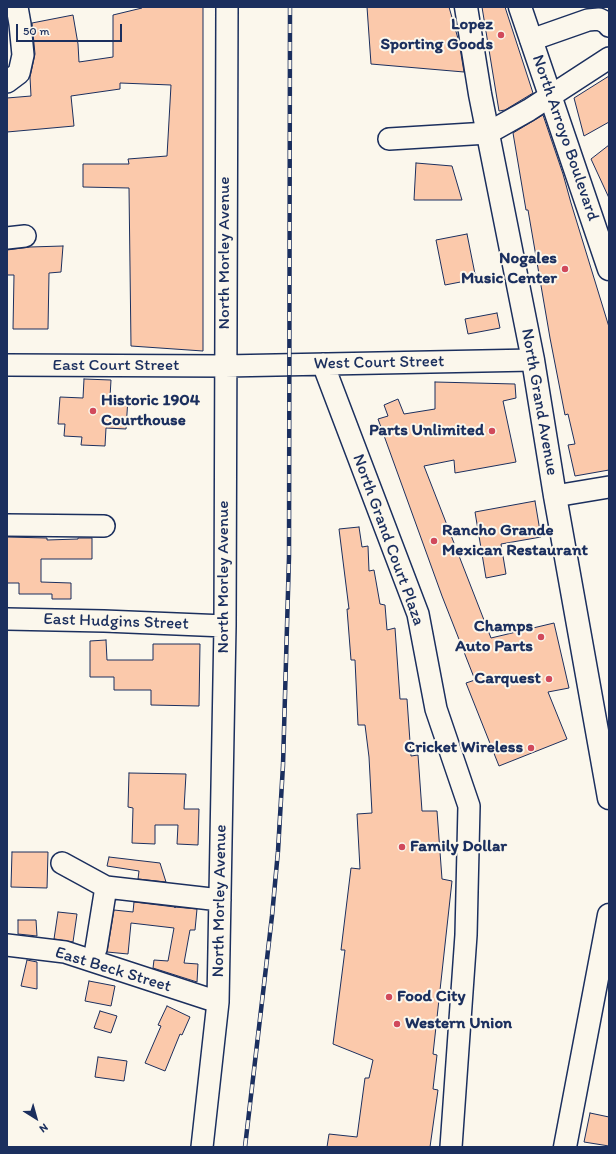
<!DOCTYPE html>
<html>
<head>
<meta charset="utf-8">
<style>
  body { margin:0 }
  #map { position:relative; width:616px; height:1154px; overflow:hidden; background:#fbf7ec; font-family:Itim,sans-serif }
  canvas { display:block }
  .frame { position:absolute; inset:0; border:8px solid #1b2f5e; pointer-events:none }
  .north { position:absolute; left:16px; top:1098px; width:40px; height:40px; -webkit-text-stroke:3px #fbf7ec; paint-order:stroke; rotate:143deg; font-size:11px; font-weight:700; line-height:16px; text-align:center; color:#1b2f5e }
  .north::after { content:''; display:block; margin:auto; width:14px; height:18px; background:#1b2f5e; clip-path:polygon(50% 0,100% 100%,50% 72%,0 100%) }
  .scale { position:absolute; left:16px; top:24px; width:106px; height:18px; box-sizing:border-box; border:2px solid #1b2f5e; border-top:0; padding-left:5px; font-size:12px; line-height:14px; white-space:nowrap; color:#1b2f5e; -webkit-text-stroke:3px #fbf7ec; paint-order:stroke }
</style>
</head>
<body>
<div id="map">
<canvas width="616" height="1154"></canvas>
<div class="frame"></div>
<div class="north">N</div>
<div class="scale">50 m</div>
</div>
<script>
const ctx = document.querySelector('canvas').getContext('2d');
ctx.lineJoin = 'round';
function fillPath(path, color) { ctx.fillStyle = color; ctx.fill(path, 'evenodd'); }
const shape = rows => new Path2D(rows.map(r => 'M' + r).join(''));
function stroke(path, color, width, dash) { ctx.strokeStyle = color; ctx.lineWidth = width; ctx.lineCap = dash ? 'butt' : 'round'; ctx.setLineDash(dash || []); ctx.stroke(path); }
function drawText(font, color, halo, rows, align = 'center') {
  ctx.font = font + ' Itim,sans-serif'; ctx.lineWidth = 4; ctx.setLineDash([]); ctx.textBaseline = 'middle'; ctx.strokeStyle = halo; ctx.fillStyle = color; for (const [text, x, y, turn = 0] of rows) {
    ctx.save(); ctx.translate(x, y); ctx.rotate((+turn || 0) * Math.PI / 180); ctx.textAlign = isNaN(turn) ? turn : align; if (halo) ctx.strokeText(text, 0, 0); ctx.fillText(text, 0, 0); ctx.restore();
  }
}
const building = shape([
  [142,7,203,7,203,351,131,346,129,188,83,187,83,164,129,164,128,159,167,156,171,85,120,83,120,89,71,96,74,126,7,132,7,98,31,96,30,77,35,54,32,23,73,15,78,44,79,62,113,57,113,15,142,8,142,7],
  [367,7,449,7,459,42,464,72,371,64,367,7],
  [482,7,505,7,533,93,505,110,499,111,482,7],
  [609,76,609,122,584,136,574,98,609,76],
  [543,115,563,174,571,203,609,327,609,470,575,476,568,445,575,444,568,414,565,415,550,338,528,210,526,210,513,133,543,115],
  [609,145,609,198,591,159,609,145],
  [416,163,452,166,462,200,414,200,416,163],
  [467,234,476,279,445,285,436,240,467,234],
  [63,246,61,272,49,273,48,329,13,329,14,275,7,275,7,250,30,247,63,246],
  [497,313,500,328,468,334,465,319,497,313],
  [84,379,111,380,110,397,128,398,126,429,106,428,105,446,81,445,82,437,64,436,65,424,58,424,60,397,83,398,84,379],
  [435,382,515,384,516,398,503,401,516,462,455,473,454,460,424,466,491,638,554,623,569,688,548,692,567,739,499,766,466,683,475,680,442,596,378,419,388,416,384,405,398,399,404,414,435,409,435,382],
  [535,501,541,537,501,544,506,574,486,578,475,512,535,501],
  [359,527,362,547,368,546,369,571,374,570,380,604,385,605,387,630,395,628,400,699,407,699,411,756,418,755,422,811,437,811,442,879,452,881,433,1054,437,1055,433,1089,438,1090,430,1147,327,1147,329,1134,357,1137,365,1078,369,1078,373,1060,333,1044,345,950,341,950,351,868,360,869,357,814,372,813,369,757,365,725,358,725,355,660,351,660,347,609,349,609,339,529,359,527],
  [7,537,47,538,47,540,78,539,78,538,92,538,92,559,41,559,41,582,71,583,71,599,52,599,52,594,19,594,19,583,7,583,7,537],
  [106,640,107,660,153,660,153,644,200,644,199,706,151,705,151,690,114,690,114,677,90,677,90,641,106,640],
  [129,773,186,774,184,809,199,809,198,845,177,844,178,825,155,825,155,844,132,843,133,808,128,807,129,773],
  [12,852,48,852,47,888,11,887,12,852],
  [109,857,160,863,166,882,138,879,139,871,107,866,109,857],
  [134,902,175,907,175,908,175,907,197,909,195,930,190,930,184,963,198,964,197,982,153,968,154,960,168,961,174,928,131,923,128,954,107,952,114,910,133,912,134,902],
  [58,912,77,914,73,942,54,939,58,912],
  [18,920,36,920,37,936,18,934,18,920],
  [27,960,37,962,37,989,21,986,27,960],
  [89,981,115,986,111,1006,85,1001,89,981],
  [167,1006,190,1017,182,1035,180,1034,165,1071,145,1063,161,1026,158,1025,167,1006],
  [100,1011,117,1016,111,1033,94,1028,100,1011],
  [98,1057,127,1061,124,1081,95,1077,98,1057],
  [590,1113,609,1117,609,1146,584,1142,590,1113]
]);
const minor = shape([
  [531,40,588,20,599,19,607,23,609,26],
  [7,82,19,73,23,55,20,24,17,7],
  [389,139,488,133,529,110,609,58],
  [7,238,25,236],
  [323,364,418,614,436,709,469,806,466,935,451,1147],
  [7,365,225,366,533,360],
  [555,496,609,487],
  [7,525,104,526],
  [7,619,104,621,225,626],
  [62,863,106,887,220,900],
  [7,945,65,952,218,1002],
  [96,949,106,887],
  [202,1147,218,1002,225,626,227,7]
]);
const major = shape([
  [466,7,480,94,533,360,555,496,609,798],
  [520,7,609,269],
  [565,1147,609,915]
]);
const rail = shape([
  [245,1147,272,916,278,851,283,765,289,557,290,7]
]);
const markers = [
  [501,35,4,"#d1495b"],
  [565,269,4,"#d1495b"],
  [93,411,4,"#d1495b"],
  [492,431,4,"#d1495b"],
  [434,541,4,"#d1495b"],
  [541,637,4,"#d1495b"],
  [549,679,4,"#d1495b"],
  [531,748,4,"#d1495b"],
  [402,847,4,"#d1495b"],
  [389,997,4,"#d1495b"],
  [397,1024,4,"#d1495b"]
];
const poiNames = [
  ["Lopez",493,25],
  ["Sporting Goods",493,45],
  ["Nogales",557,259],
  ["Music Center",557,279],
  ["Historic 1904",101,401,"left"],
  ["Courthouse",101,421,"left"],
  ["Parts Unlimited",484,431],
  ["Rancho Grande",442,531,"left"],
  ["Mexican Restaurant",442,551,"left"],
  ["Champs",533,627],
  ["Auto Parts",533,647],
  ["Carquest",541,679],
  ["Cricket Wireless",523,748],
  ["Family Dollar",410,847,"left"],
  ["Food City",397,997,"left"],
  ["Western Union",405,1024,"left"]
];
const streetNames = [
  ["North Arroyo Boulevard",565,138,71],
  ["North Morley Avenue",225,253,-90],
  ["West Court Street",379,363,-1],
  ["East Court Street",116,366],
  ["North Grand Avenue",539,402,80],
  ["North Grand Court Plaza",388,540,70],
  ["North Morley Avenue",224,577,-90],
  ["East Hudgins Street",116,622,2],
  ["North Morley Avenue",220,901,-89],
  ["East Beck Street",113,970,17]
];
fillPath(building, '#fbc9ab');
stroke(building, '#1b2f5e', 1);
stroke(minor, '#1b2f5e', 24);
stroke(major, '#1b2f5e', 25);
stroke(minor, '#fbf7ec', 21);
stroke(major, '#fbf7ec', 22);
stroke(rail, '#1b2f5e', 4.5);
stroke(rail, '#fbf7ec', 3, [9]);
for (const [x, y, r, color] of markers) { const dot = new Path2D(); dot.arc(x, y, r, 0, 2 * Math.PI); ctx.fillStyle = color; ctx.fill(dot); stroke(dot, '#fbf7ec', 1.5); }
drawText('bold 17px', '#1b2f5e', '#fbf7ec', poiNames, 'right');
drawText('17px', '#1b2f5e', '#fbf7ec', streetNames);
</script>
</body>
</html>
